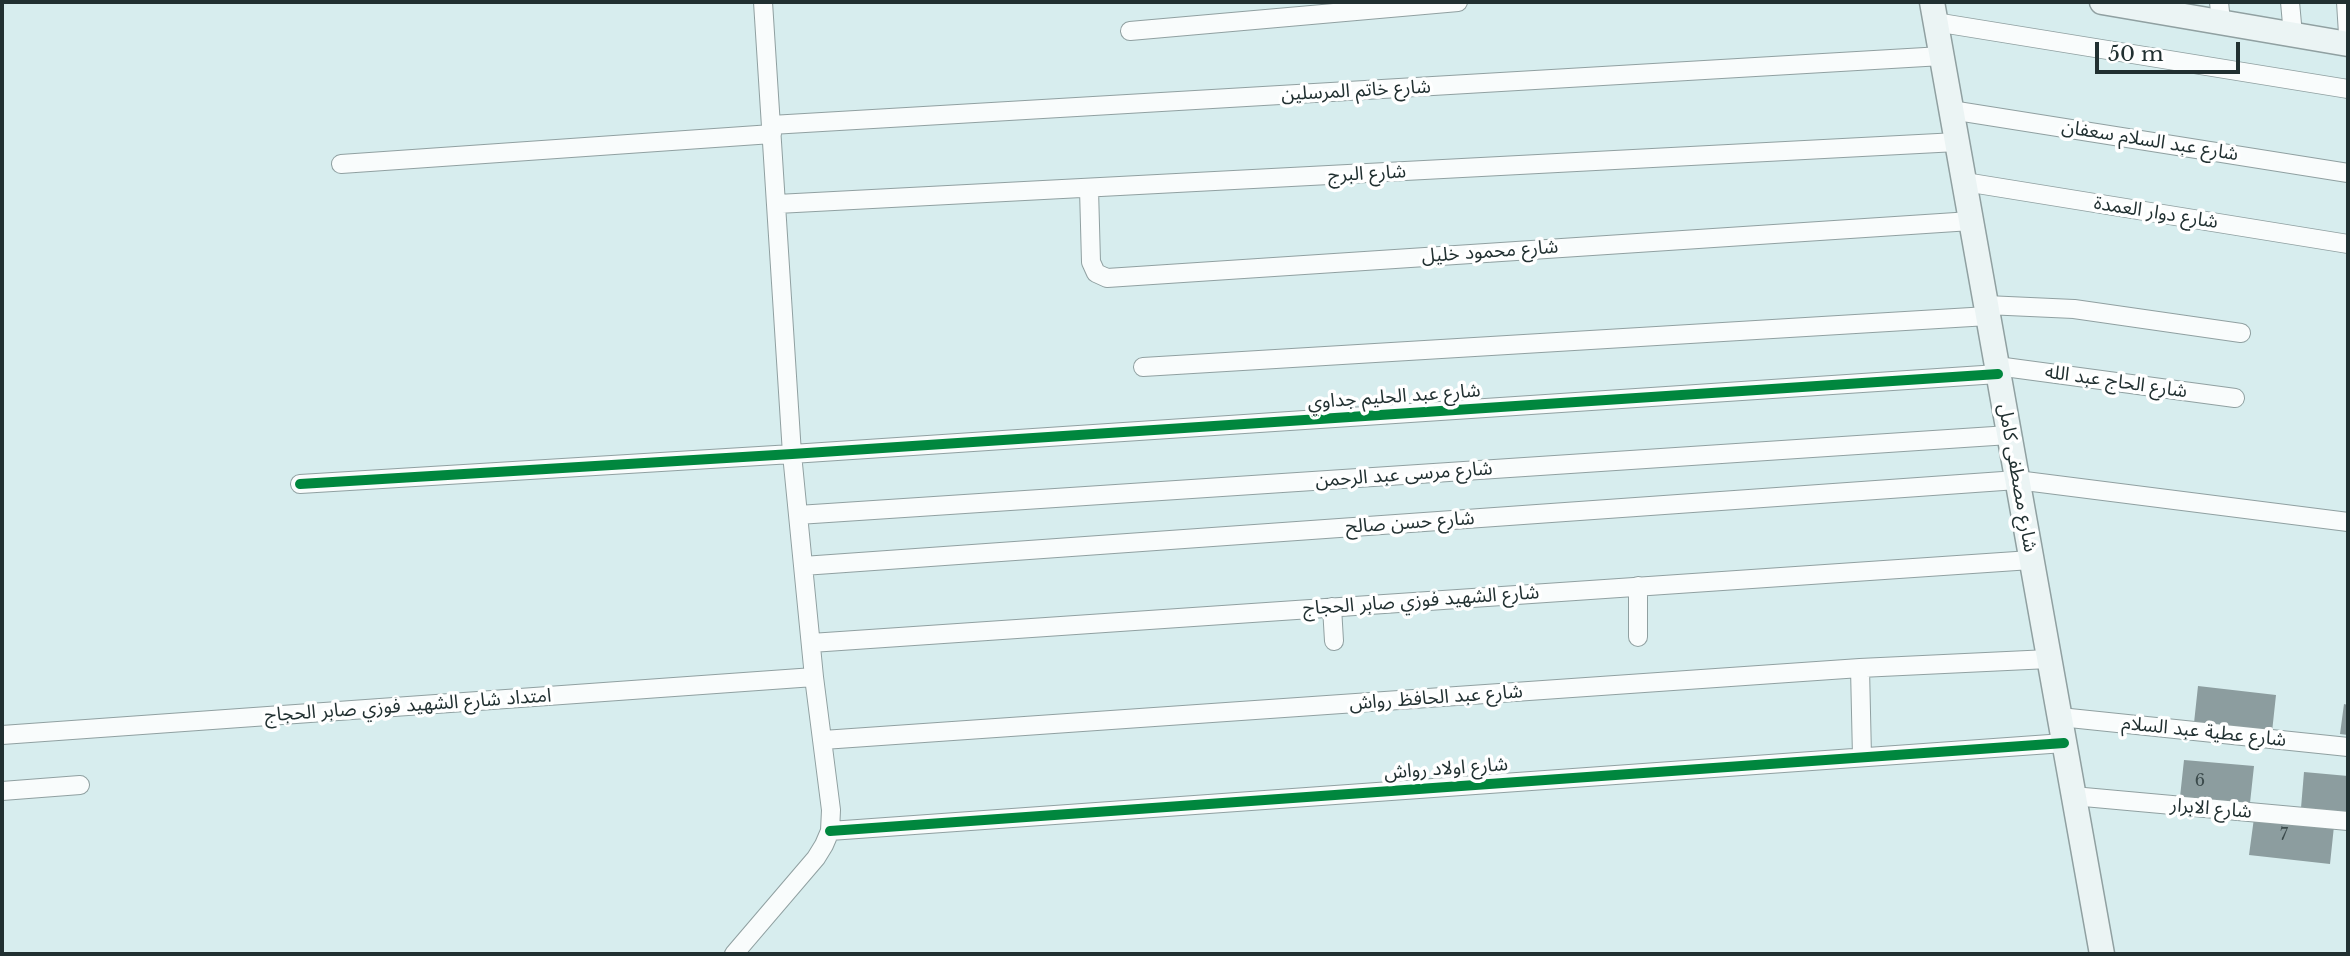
<!DOCTYPE html>
<html>
<head>
<meta charset="utf-8">
<style>
  body { margin:0 }
  #map { position:relative; width:2350px; height:956px; overflow:hidden; background:#d7edee; font-family:"Libre Baskerville",serif }
  canvas { display:block }
  .frame { position:absolute; inset:0; border:4px solid #213031; pointer-events:none }
  .scale { position:absolute; left:2095px; top:42px; width:145px; height:32px; box-sizing:border-box; border:4px solid #213031; border-top:0; padding-left:9px; font-size:21px; line-height:24px; white-space:nowrap; color:#213031; -webkit-text-stroke:5px #fff; paint-order:stroke }
</style>
</head>
<body>
<div id="map">
<canvas width="2350" height="956"></canvas>
<div class="frame"></div>
<div class="scale">50 m</div>
</div>
<script>
const ctx = document.querySelector('canvas').getContext('2d');
ctx.lineJoin = 'round';
function fillPath(path, color) { ctx.fillStyle = color; ctx.fill(path, 'evenodd'); }
const shape = rows => new Path2D(rows.map(r => 'M' + r).join(''));
function stroke(path, color, width, dash) { ctx.strokeStyle = color; ctx.lineWidth = width; ctx.lineCap = dash ? 'butt' : 'round'; ctx.setLineDash(dash || []); ctx.stroke(path); }
function drawText(font, color, halo, rows, align = 'center') {
  ctx.font = font + ' "Libre Baskerville","Noto Sans Arabic",serif'; ctx.lineWidth = 7; ctx.setLineDash([]); ctx.textBaseline = 'middle'; ctx.strokeStyle = halo; ctx.fillStyle = color; for (const [text, x, y, turn = 0] of rows) {
    ctx.save(); ctx.translate(x, y); ctx.rotate((+turn || 0) * Math.PI / 180); ctx.textAlign = isNaN(turn) ? turn : align; if (halo) ctx.strokeText(text, 0, 0); ctx.fillText(text, 0, 0); ctx.restore();
  }
}
const building = shape([
  [2198,686,2276,695,2272,732,2194,723],
  [2344,704,2348,705,2348,735,2340,734],
  [2184,760,2254,766,2250,803,2180,797],
  [2304,772,2348,776,2347,813,2301,808],
  [2254,818,2334,826,2330,864,2249,855]
]);
const street = shape([
  [2219,2,2221,22],
  [2290,2,2293,35],
  [2346,2,2348,34],
  [1935,22,2348,89],
  [1130,31,1458,2],
  [1951,110,2348,173],
  [771,125,1942,56],
  [341,164,772,134],
  [1965,182,2348,244],
  [1089,189,1091,262,1096,273,1107,278,1971,221],
  [777,204,1957,142],
  [1986,305,2074,309,2241,333],
  [1997,366,2235,398],
  [1143,367,1988,316],
  [300,484,792,454,1998,374],
  [798,515,2009,435],
  [803,566,2017,480,2348,522],
  [1638,586,1638,637],
  [1332,607,1334,641],
  [811,643,2031,560],
  [1860,668,1862,757],
  [2060,717,2348,747],
  [2,735,814,677],
  [823,740,1860,668,2049,659],
  [2,791,80,785],
  [2073,796,2348,821],
  [830,831,2064,743],
  [734,954,816,858,824,845,830,831,831,810,814,677,792,454,763,2]
]);
const secondary = shape([
  [1932,2,2102,954],
  [2102,2,2348,44]
]);
const cycleway = shape([
  [300,484,792,454,1998,374],
  [830,831,2064,743]
]);
const numberNames = [
  ["6",2200,781],
  ["7",2284,835]
];
const streetNames = [
  ["شارع خاتم المرسلين",1356,91,-3],
  ["شارع عبد السلام سعفان",2150,141,9],
  ["شارع البرج",1367,174,-3],
  ["شارع دوار العمدة",2156,213,9],
  ["شارع محمود خليل",1490,252,-4],
  ["شارع الحاج عبد الله",2116,382,8],
  ["شارع عبد الحليم جداوي",1394,397,-4],
  ["شارع مرسى عبد الرحمن",1404,475,-4],
  ["شارع مصطفى كامل",2017,478,80],
  ["شارع حسن صالح",1410,523,-4],
  ["شارع الشهيد فوزي صابر الحجاج",1421,601,-4],
  ["شارع عبد الحافظ رواش",1436,698,-4],
  ["امتداد شارع الشهيد فوزي صابر الحجاج",408,706,-4],
  ["شارع عطية عبد السلام",2204,732,6],
  ["شارع اولاد رواش",1446,769,-4],
  ["شارع الابرار",2211,809,5]
];
fillPath(building, '#8c9d9f');
stroke(street, '#90a0a1', 20);
stroke(secondary, '#90a0a1', 27);
stroke(street, '#f9fcfc', 18);
stroke(secondary, '#ebf4f4', 24);
stroke(cycleway, '#00873e', 10);
drawText('16px', '#3c4b4c', null, numberNames);
drawText('19px', '#213031', '#fff', streetNames);
</script>
</body>
</html>
